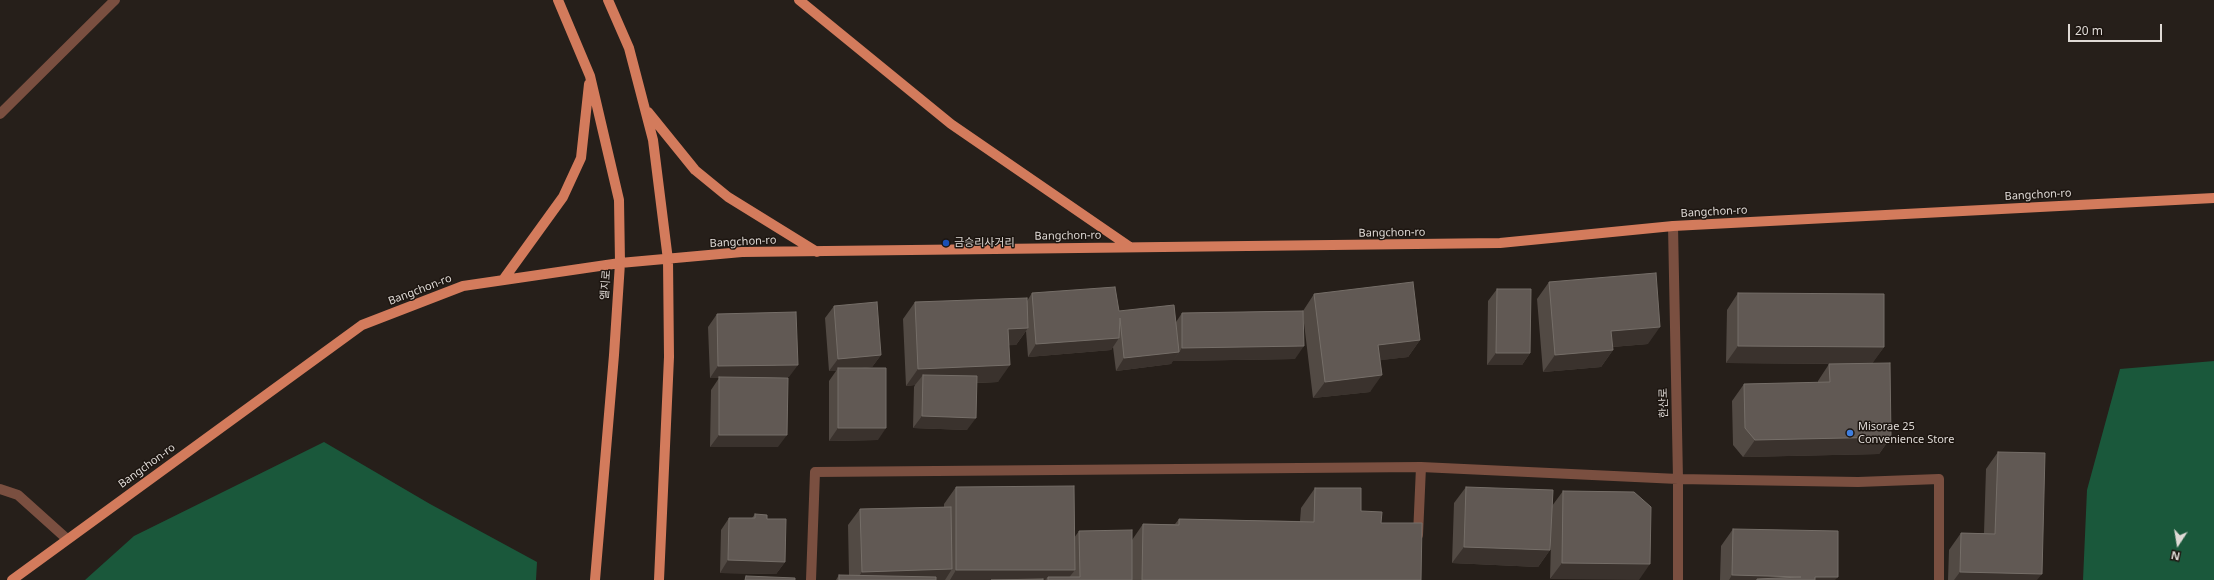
<!DOCTYPE html>
<html>
<head>
<meta charset="utf-8">
<style>
  body { margin:0 }
  #map { position:relative; width:2214px; height:580px; overflow:hidden; background:#261f1a; font-family:"Noto Sans",sans-serif }
  canvas { display:block }
  .north { position:absolute; left:2158px; top:524px; width:40px; height:40px; -webkit-text-stroke:3px #1d1611; paint-order:stroke; rotate:192deg; font-size:11px; font-weight:700; line-height:16px; text-align:center; color:#dfdad6 }
  .north::after { content:''; display:block; margin:auto; width:14px; height:18px; background:#dfdad6; clip-path:polygon(50% 0,100% 100%,50% 72%,0 100%) }
  .scale { position:absolute; left:2068px; top:24px; width:94px; height:18px; box-sizing:border-box; border:2px solid #dfdad6; border-top:0; padding-left:5px; font-size:12px; line-height:14px; white-space:nowrap; color:#dfdad6; -webkit-text-stroke:3px #1d1611; paint-order:stroke }
</style>
</head>
<body>
<div id="map">
<canvas width="2214" height="580"></canvas>
<div class="north">N</div>
<div class="scale">20 m</div>
</div>
<script>
const ctx = document.querySelector('canvas').getContext('2d');
ctx.lineJoin = 'round';
function fillPath(path, color) { ctx.fillStyle = color; ctx.fill(path, 'evenodd'); }
const shape = rows => new Path2D(rows.map(r => 'M' + r).join(''));
function stroke(path, color, width, dash) { ctx.strokeStyle = color; ctx.lineWidth = width; ctx.lineCap = dash ? 'butt' : 'round'; ctx.setLineDash(dash || []); ctx.stroke(path); }
function drawText(font, color, halo, rows, align = 'center') {
  ctx.font = font + ' "Noto Sans","Noto Sans KR",sans-serif'; ctx.lineWidth = 3; ctx.setLineDash([]); ctx.textBaseline = 'middle'; ctx.strokeStyle = halo; ctx.fillStyle = color; for (const [text, x, y, turn = 0] of rows) {
    ctx.save(); ctx.translate(x, y); ctx.rotate((+turn || 0) * Math.PI / 180); ctx.textAlign = isNaN(turn) ? turn : align; if (halo) ctx.strokeText(text, 0, 0); ctx.fillText(text, 0, 0); ctx.restore();
  }
}
const forest = shape([
  [2214,361,2214,580,2083,580,2087,490,2120,369],
  [324,442,430,504,537,562,536,580,85,580,134,536]
]);
const minor = shape([
  [0,114,115,0],
  [1673,226,1678,479,1678,580],
  [0,489,18,495,67,539],
  [1418,535,1421,467],
  [811,580,815,472,1421,467,1678,479,1858,482,1939,479,1939,580]
]);
const major = shape([
  [558,0,590,76,619,200,620,263,614,355,595,580],
  [608,0,629,48,653,140,668,260,669,357,659,580],
  [799,0,951,124,1130,247],
  [648,112,695,170,728,197,817,252],
  [503,280,563,197,581,158,589,84],
  [12,580,362,325,463,286,620,263,742,252,1500,243,1673,226,2214,198]
]);
const wall = shape([
  [1549,282,1648,344,1612,347,1613,350,1601,367,1543,372,1537,299],
  [1497,289,1530,353,1522,365,1487,365,1488,301],
  [1032,293,1119,311,1176,322,1182,313,1303,311,1314,294,1420,340,1408,357,1380,360,1370,392,1313,398,1303,315,1295,359,1173,361,1173,360,1171,364,1116,371,1113,347,1111,350,1028,357,1026,331,1016,345,1009,345,998,382,977,383,967,430,913,428,914,387,915,385,906,386,903,319,915,302,1027,301],
  [1738,293,1884,347,1872,363,1891,437,1879,454,1743,457,1733,445,1732,401,1744,384,1818,383,1818,381,1829,364,1844,364,1726,363,1727,310],
  [834,306,881,355,872,367,865,368,878,440,829,441,829,381,836,371,829,371,825,318],
  [717,314,789,377,749,378,778,447,710,447,711,390,719,378,710,378,708,327],
  [1998,452,2037,580,1948,580,1949,550,1961,533,1984,533,1986,469],
  [956,487,1074,538,1079,531,1132,540,1143,524,1175,524,1179,519,1300,521,1301,508,1315,488,1381,523,1421,580,836,580,839,575,849,575,848,525,860,509,944,507,944,504],
  [1466,487,1552,506,1563,491,1634,492,1550,579,1551,541,1550,550,1538,567,1452,563,1454,503],
  [755,514,767,519,785,562,776,574,720,573,721,530,729,518,752,518],
  [1733,529,1835,580,1720,580,1721,546]
]);
const shadedWall = shape([
  [1660,327,1648,344,1599,348,1611,331],
  [1028,328,1016,345,997,346,1008,329],
  [1119,338,1111,350,1028,357,1036,344],
  [1420,340,1408,357,1366,362,1378,345],
  [1304,346,1295,359,1173,361,1182,348],
  [1738,346,1884,347,1872,364,1726,363],
  [1613,350,1601,367,1543,372,1555,355],
  [1179,352,1171,364,1116,371,1124,358],
  [1496,353,1530,353,1522,365,1487,365],
  [881,355,872,367,838,370,838,368,836,371,829,371,838,359],
  [798,365,789,377,710,378,718,366],
  [1010,365,998,382,923,385,923,375,915,385,906,386,918,369],
  [1382,375,1370,392,1313,398,1325,382],
  [922,416,976,418,967,430,913,428],
  [838,428,886,428,878,440,829,441],
  [719,435,787,435,778,447,710,447],
  [1891,437,1879,454,1743,457,1755,440],
  [1464,547,1550,550,1538,567,1452,563],
  [728,560,785,562,776,574,720,573],
  [1562,563,1650,564,1639,580,1550,579],
  [952,569,945,580,856,580,862,572],
  [956,570,1075,570,1067,580,1048,577,1045,580,950,580],
  [1960,572,2042,574,2037,580,1954,580],
  [1732,575,1801,577,1757,579,1756,580,1729,580],
  [1815,577,1838,577,1835,580,1813,580]
]);
const building = shape([
  [1656,273,1660,327,1611,331,1613,350,1555,355,1549,282,1656,273],
  [1413,282,1420,340,1378,345,1382,375,1325,382,1314,294,1413,282],
  [1115,287,1119,311,1174,305,1179,352,1124,358,1120,318,1119,338,1036,344,1032,293,1115,287],
  [1497,289,1531,289,1530,353,1496,353,1497,289],
  [1738,293,1884,294,1884,347,1738,346,1738,293],
  [1027,298,1028,328,1008,329,1010,365,918,369,915,302,1027,298],
  [877,302,881,355,838,359,834,306,877,302],
  [1303,311,1304,346,1182,348,1182,313,1303,311],
  [796,312,798,365,718,366,717,314,796,312],
  [1890,363,1891,437,1755,440,1745,428,1744,384,1830,382,1829,364,1890,363],
  [838,368,886,368,886,428,838,428,838,368],
  [923,375,977,376,976,418,922,416,923,375],
  [719,377,788,378,787,435,719,435,719,377],
  [1998,452,2045,453,2042,574,1960,572,1961,533,1995,534,1998,452],
  [1074,486,1075,570,956,570,956,487,1074,486],
  [1466,487,1553,490,1550,550,1464,547,1466,487],
  [1315,488,1361,488,1361,511,1382,512,1381,523,1422,523,1421,580,1142,580,1143,524,1179,525,1179,519,1314,522,1315,488],
  [1563,491,1634,492,1651,507,1650,564,1562,563,1563,491],
  [951,507,952,569,862,572,860,509,951,507],
  [755,514,767,515,767,519,786,519,785,562,728,560,729,518,755,518,755,514],
  [1733,529,1838,531,1838,577,1815,577,1815,580,1757,580,1757,579,1801,577,1732,575,1733,529],
  [1132,530,1132,580,1048,580,1048,577,1080,577,1079,531,1132,530],
  [839,575,936,577,936,580,839,580,839,575],
  [746,576,795,578,795,580,745,580,746,576],
  [1043,579,1043,580,991,580,1043,579]
]);
const markers = [
  [946,243,4,"#1a4fb4"],
  [1850,433,4,"#3f7fe0"]
];
const streetNames = [
  ["Bangchon-ro",2038,195,-3],
  ["Bangchon-ro",1714,212,-3],
  ["Bangchon-ro",1392,233,-1],
  ["Bangchon-ro",1068,236,-1],
  ["Bangchon-ro",743,242,-3],
  ["엘지로",606,285,-86],
  ["Bangchon-ro",420,290,-21],
  ["한산로",1664,403,-91],
  ["Bangchon-ro",147,466,-36]
];
const poiNames = [
  ["금승리사거리",954,243],
  ["Misorae 25",1858,427],
  ["Convenience Store",1858,440]
];
fillPath(forest, '#1a583b');
stroke(minor, '#7a4f40', 10);
stroke(major, '#d37b5c', 10);
fillPath(wall, '#524a44');
fillPath(shadedWall, '#3a322d');
fillPath(building, '#615954');
stroke(building, '#756e68', 1);
for (const [x, y, r, color] of markers) { const dot = new Path2D(); dot.arc(x, y, r, 0, 2 * Math.PI); ctx.fillStyle = color; ctx.fill(dot); stroke(dot, '#1d1611', 1.5); }
drawText('11px', '#dfdad6', '#1d1611', streetNames);
drawText('11px', '#dfdad6', '#1d1611', poiNames, 'left');
</script>
</body>
</html>
